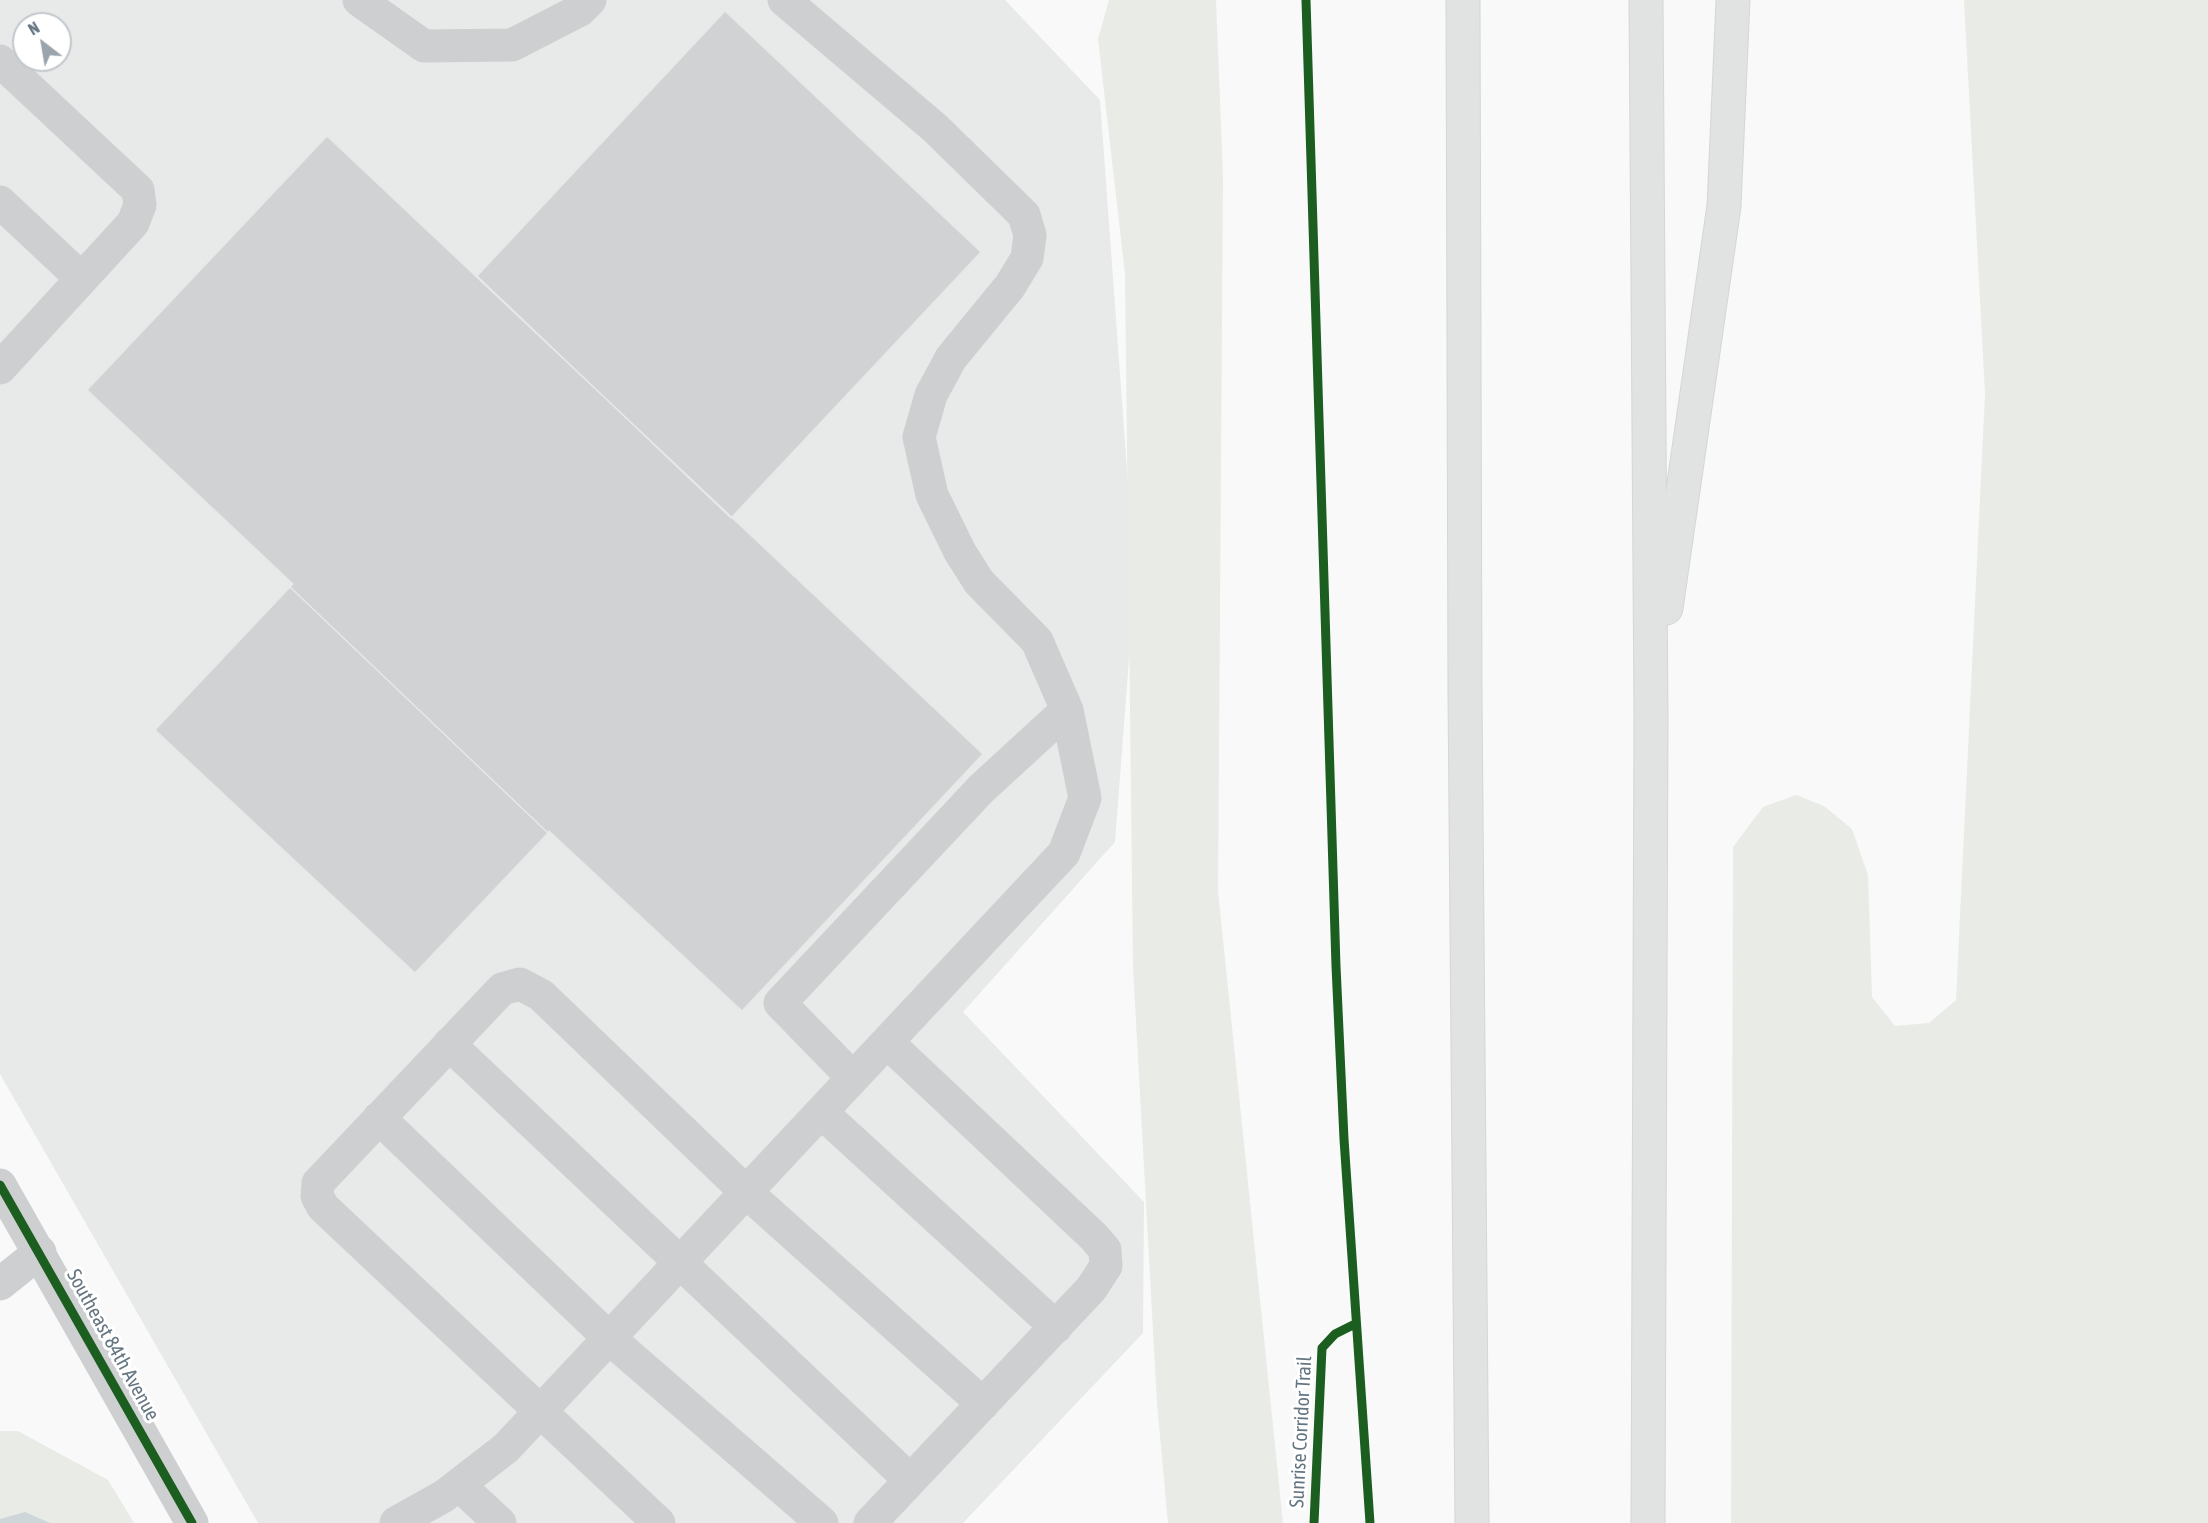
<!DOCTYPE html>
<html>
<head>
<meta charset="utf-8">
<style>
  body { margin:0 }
  #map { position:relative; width:2208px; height:1523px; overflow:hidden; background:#f9f9f9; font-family:"Asap Condensed",sans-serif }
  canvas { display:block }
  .north { position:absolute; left:12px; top:12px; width:60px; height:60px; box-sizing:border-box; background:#fff; border:2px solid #c1c8cd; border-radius:50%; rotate:329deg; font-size:16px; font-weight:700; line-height:24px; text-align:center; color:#657683 }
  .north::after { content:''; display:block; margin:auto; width:21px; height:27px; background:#99a4ac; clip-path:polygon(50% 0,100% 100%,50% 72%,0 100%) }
</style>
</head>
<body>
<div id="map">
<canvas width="2208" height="1523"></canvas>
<div class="north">N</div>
</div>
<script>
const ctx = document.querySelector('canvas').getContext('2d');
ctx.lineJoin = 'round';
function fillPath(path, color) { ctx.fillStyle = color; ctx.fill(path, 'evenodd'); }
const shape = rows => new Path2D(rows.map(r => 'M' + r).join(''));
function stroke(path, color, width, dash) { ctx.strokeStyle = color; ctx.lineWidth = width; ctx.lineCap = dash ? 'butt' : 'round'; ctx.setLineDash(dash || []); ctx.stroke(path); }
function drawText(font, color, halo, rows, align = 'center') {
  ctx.font = font + ' "Asap Condensed",sans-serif'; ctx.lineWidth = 6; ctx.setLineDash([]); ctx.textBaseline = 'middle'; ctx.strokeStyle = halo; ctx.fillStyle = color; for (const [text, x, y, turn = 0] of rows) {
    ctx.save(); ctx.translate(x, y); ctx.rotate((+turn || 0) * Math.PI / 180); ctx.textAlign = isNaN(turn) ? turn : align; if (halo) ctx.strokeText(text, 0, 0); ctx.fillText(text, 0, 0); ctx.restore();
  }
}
const built = shape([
  [0,0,1005,0,1100,100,1135,580,1115,842,963,1012,1144,1202,1143,1333,963,1523,258,1523,0,1074],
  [24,24,60,24,60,60,24,60]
]);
const green = shape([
  [1109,0,1216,0,1223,177,1218,891,1283,1523,1168,1523,1157,1403,1133,967,1125,274,1098,39],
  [1964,0,2208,0,2208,1523,1731,1523,1733,847,1763,807,1796,795,1824,806,1852,829,1868,875,1872,997,1895,1026,1929,1023,1956,1000,1985,394],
  [0,1431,18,1431,108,1480,134,1523,0,1523]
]);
const water = shape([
  [25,1512,50,1523,0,1523,0,1519]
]);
const building = shape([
  [725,11,981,252,731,518,477,276,725,11],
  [327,136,983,754,742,1011,549,831,548,833,290,587,293,584,87,390,327,136],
  [290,587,548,833,415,973,155,730,290,587]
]);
const minor = shape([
  [359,0,424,46,512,45,580,10,590,0],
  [0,61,138,190,140,205,133,223,0,368],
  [0,202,82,279],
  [449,1044,910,1480],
  [853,1078,780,1003,981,789,1067,710],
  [821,1112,1056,1327],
  [379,1118,609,1338,822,1523],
  [0,1185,192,1523],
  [0,1284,40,1252],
  [459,1485,500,1523],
  [396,1523,444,1496,506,1448,1064,853,1085,798,1067,710,1037,641,979,582,960,552,932,495,919,437,931,395,951,358,1010,286,1027,258,1030,235,1024,215,935,128,784,0],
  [659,1523,323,1207,317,1196,318,1183,502,989,520,984,541,995,746,1192,983,1404],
  [870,1523,1091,1289,1106,1266,1105,1250,1094,1237,887,1042]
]);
const highway = shape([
  [1463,0,1465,693,1472,1523],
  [1646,0,1651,717,1648,1523],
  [1666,608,1724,206,1733,0]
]);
const cycleway = shape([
  [1306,0,1336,966,1344,1139,1370,1523],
  [0,1185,192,1523],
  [1314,1523,1322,1348,1335,1334,1355,1324]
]);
const streetNames = [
  ["Southeast 84th Avenue",113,1345,61],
  ["Sunrise Corridor Trail",1301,1432,-87]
];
fillPath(built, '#e8e9e9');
fillPath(green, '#e8ebe6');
fillPath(water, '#ced6d9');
fillPath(building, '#d0d2d3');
stroke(building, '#e8e8e8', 1.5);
stroke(highway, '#d5d6d6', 35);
stroke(minor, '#cecfd0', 33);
stroke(highway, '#e1e2e2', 33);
stroke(cycleway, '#1b5e20', 9);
drawText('20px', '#657683', '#fff', streetNames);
</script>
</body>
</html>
